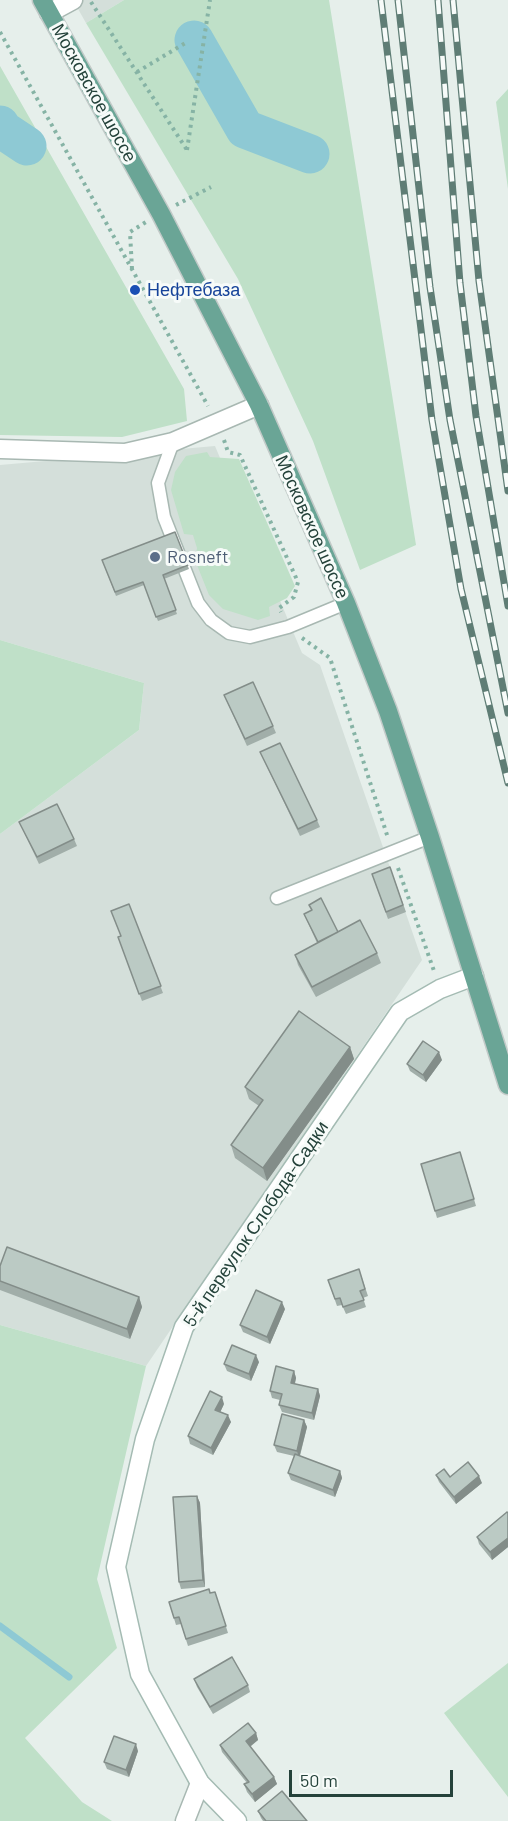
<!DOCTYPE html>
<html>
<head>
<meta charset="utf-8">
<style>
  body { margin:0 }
  #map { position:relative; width:508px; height:1821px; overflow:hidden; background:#e6efeb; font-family:Barlow,sans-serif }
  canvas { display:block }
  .scale { position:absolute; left:289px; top:1770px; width:164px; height:27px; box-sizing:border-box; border:3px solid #24423a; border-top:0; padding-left:8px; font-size:18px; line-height:21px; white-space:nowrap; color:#24423a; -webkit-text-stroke:4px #f7fbf9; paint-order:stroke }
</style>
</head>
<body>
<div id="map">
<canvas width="508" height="1821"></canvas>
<div class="scale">50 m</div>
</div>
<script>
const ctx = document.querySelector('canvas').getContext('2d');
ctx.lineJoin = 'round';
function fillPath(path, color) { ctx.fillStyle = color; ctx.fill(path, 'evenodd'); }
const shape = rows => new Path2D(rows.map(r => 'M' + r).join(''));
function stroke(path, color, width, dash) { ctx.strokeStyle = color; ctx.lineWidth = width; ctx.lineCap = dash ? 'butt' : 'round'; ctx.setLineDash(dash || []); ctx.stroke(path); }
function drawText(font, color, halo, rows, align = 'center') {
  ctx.font = font + ' Barlow,sans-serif'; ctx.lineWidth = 6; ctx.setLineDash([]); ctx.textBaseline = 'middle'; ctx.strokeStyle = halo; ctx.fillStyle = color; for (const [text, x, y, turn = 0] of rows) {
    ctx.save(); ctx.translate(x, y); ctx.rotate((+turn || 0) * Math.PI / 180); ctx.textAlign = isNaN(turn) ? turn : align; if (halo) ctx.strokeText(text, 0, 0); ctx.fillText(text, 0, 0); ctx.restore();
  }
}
const built = shape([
  [73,0,124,0,86,23],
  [215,446,302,653,320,665,422,960,146,1366,0,1325,0,834,139,730,144,683,0,640,0,465]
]);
const green = shape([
  [124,0,329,0,416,545,360,570,313,441,238,279,86,23],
  [0,66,184,389,187,421,122,437,0,435],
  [508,89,508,189,496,102],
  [207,452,210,457,239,459,295,586,287,598,269,607,270,616,258,620,223,609,209,595,195,560,197,548,193,535,184,534,171,490,175,472,186,456],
  [0,640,144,683,139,730,0,834],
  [0,1325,146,1366,97,1579,117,1648,25,1738,82,1802,112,1821,0,1821],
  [508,1663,508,1797,444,1713]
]);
const stream = shape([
  [0,1626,69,1677]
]);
const river = shape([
  [194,40,245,129,310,154],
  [0,125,3,130,27,146]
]);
const path = shape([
  [91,2,187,150],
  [0,32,208,406],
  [137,72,187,42],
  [187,150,210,0],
  [176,205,211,187],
  [132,269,130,232,146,222],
  [224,440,228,452,240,455,298,582,294,597,279,608,281,612],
  [302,638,330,658,388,838],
  [398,868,434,971]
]);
const lane = shape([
  [173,442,158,483,164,517,198,603,211,620,229,633,250,637,288,627,346,603],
  [277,898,430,837]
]);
const street = shape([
  [49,13,73,0],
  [0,449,125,453,173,442,259,405],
  [185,1821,200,1783]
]);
const secondary = shape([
  [237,1821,200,1783,140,1674,116,1567,145,1439,184,1327,400,1012,440,989,474,976]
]);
const primary = shape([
  [42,0,161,214,259,405,346,603,388,711,430,837,508,1085]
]);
const rail = shape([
  [381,0,432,420,461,589,508,783],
  [398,0,430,287,450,420,508,713],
  [438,0,460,283,476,416,508,606],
  [453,0,479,281,508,491]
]);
const wall = shape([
  [175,532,189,569,164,579,177,614,158,621,144,585,116,596,102,560],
  [224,695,273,726,276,733,247,746],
  [260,752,317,820,320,827,300,836],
  [19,822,74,839,77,846,39,864],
  [390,867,406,912,388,919,372,874],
  [129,904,163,993,142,1001,118,937,121,936],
  [309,905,338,932,377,953,381,963,316,997,298,965,295,955,317,943,304,914,312,910],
  [350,1047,354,1059,267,1181,235,1158,231,1145,259,1106,249,1099,245,1087],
  [442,1060,426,1082,410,1071,407,1064],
  [460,1152,476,1206,437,1218,435,1211],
  [0,1266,139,1297,142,1307,130,1339,0,1290],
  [359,1269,368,1296,363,1298,366,1307,346,1314,342,1305,337,1306,328,1280],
  [285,1309,270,1344,243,1332,240,1325],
  [259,1362,251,1381,227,1371,224,1364],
  [294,1371,296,1378,295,1384,318,1389,320,1396,314,1420,282,1412,279,1405,280,1400,272,1398,270,1391],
  [224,1404,220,1412,231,1422,213,1455,190,1444,188,1436],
  [304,1420,307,1427,300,1456,340,1471,342,1478,335,1497,291,1480,288,1473,294,1456,277,1452,274,1445],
  [436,1475,450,1477,482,1483,456,1504,439,1482],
  [197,1496,200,1503,205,1587,181,1589,179,1582],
  [508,1513,508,1547,492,1560,479,1544,477,1537],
  [215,1592,228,1633,188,1646,181,1624,176,1625,169,1602],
  [194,1679,248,1685,250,1692,213,1714,197,1687],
  [256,1733,258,1740,250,1747,274,1777,277,1784,255,1802,247,1792,244,1784,247,1783,222,1752,220,1745],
  [138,1751,129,1777,107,1769,104,1762],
  [258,1811,307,1821,263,1821,261,1818]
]);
const shadedWall = shape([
  [350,1047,354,1059,267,1181,263,1168],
  [439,1052,442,1060,426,1082,423,1075],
  [139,1297,142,1307,130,1339,127,1329],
  [282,1302,285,1309,270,1344,267,1337],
  [256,1355,259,1362,251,1381,249,1374],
  [294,1371,296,1378,293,1390,291,1383],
  [318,1389,320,1396,314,1420,312,1413],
  [222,1397,224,1404,218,1417,215,1410],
  [228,1415,231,1422,213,1455,211,1448],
  [304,1420,307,1427,299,1458,297,1451],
  [340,1471,342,1478,335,1497,333,1490],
  [479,1476,482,1483,456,1504,454,1497],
  [197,1496,200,1503,205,1587,203,1580],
  [508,1538,508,1547,492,1560,490,1552],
  [256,1733,258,1740,248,1748,246,1741],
  [136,1744,138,1751,129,1777,126,1770],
  [274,1777,277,1784,255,1802,252,1794]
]);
const building = shape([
  [175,532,188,565,163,575,176,610,156,617,143,582,115,592,102,560,175,532],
  [253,682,273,726,245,739,224,695,253,682],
  [280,743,317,820,298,829,260,752,280,743],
  [57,804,74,839,37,857,19,822,57,804],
  [390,867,403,905,386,912,372,874,390,867],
  [321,898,338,932,318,942,304,914,312,910,309,905,321,898],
  [129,904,161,986,139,994,118,937,121,936,111,911,129,904],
  [360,920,377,953,312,987,295,955,360,920],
  [299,1011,350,1047,263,1168,231,1145,263,1100,245,1087,299,1011],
  [423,1041,439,1052,423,1075,407,1064,423,1041],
  [460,1152,474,1199,435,1211,421,1164,460,1152],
  [7,1247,139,1297,127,1329,0,1281,0,1266,7,1247],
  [359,1269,365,1289,360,1291,364,1300,343,1307,340,1298,335,1299,328,1280,359,1269],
  [256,1290,282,1302,267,1337,240,1325,256,1290],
  [232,1345,256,1355,249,1374,224,1364,232,1345],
  [276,1366,294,1371,291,1383,318,1389,312,1413,279,1405,282,1394,270,1391,276,1366],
  [210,1391,222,1397,215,1410,228,1415,211,1448,188,1436,210,1391],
  [282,1414,304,1420,297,1451,274,1445,282,1414],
  [295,1454,340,1471,333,1490,288,1473,295,1454],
  [468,1462,479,1476,454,1497,436,1475,444,1469,450,1477,468,1462],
  [197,1496,203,1580,179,1582,173,1497,197,1496],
  [507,1512,508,1513,508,1538,490,1552,477,1537,507,1512],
  [209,1589,210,1593,215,1592,226,1626,186,1639,179,1617,174,1618,169,1602,209,1589],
  [232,1657,248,1685,210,1707,194,1679,232,1657],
  [248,1723,256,1733,246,1741,274,1777,252,1794,244,1784,249,1782,220,1745,248,1723],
  [114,1736,136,1744,126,1770,104,1762,114,1736],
  [282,1791,307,1821,266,1821,258,1811,282,1791]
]);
const markers = [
  [135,290,6,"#1a4fb4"],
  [155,557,6,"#5c6f8a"]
];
const streetNames = [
  ["Московское шоссе",94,93,61],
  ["Московское шоссе",312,527,66],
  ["5-й переулок Слобода-Садки",256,1224,-56]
];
const transitNames = [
  ["Нефтебаза",147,290]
];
const serviceNames = [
  ["Rosneft",167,557]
];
fillPath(built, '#d4dfda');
fillPath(green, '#bfe0c8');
stroke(stream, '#8ec9d4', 7);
stroke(river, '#8ec9d4', 39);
stroke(lane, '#a8b8b2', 15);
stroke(street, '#a8b8b2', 21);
stroke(secondary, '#a4bbb3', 21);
stroke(primary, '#c2cac8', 21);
stroke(path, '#86b3a5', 4, [3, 4.5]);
stroke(lane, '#fff', 12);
stroke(street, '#fff', 18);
stroke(secondary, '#fff', 18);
stroke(primary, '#6aa596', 18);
stroke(rail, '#5f7d75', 7);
stroke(rail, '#f7fbf9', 4.5, [14]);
fillPath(wall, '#a1aea9');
fillPath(shadedWall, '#838d89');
fillPath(building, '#bbcac4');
stroke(building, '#838d89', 1.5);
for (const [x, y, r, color] of markers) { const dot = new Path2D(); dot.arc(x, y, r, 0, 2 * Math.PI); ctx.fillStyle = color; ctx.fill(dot); stroke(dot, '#f7fbf9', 2); }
drawText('18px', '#24423a', '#f7fbf9', streetNames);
drawText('18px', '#164399', '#f7fbf9', transitNames, 'left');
drawText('18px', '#4e5e75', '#f7fbf9', serviceNames, 'left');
</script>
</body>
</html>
